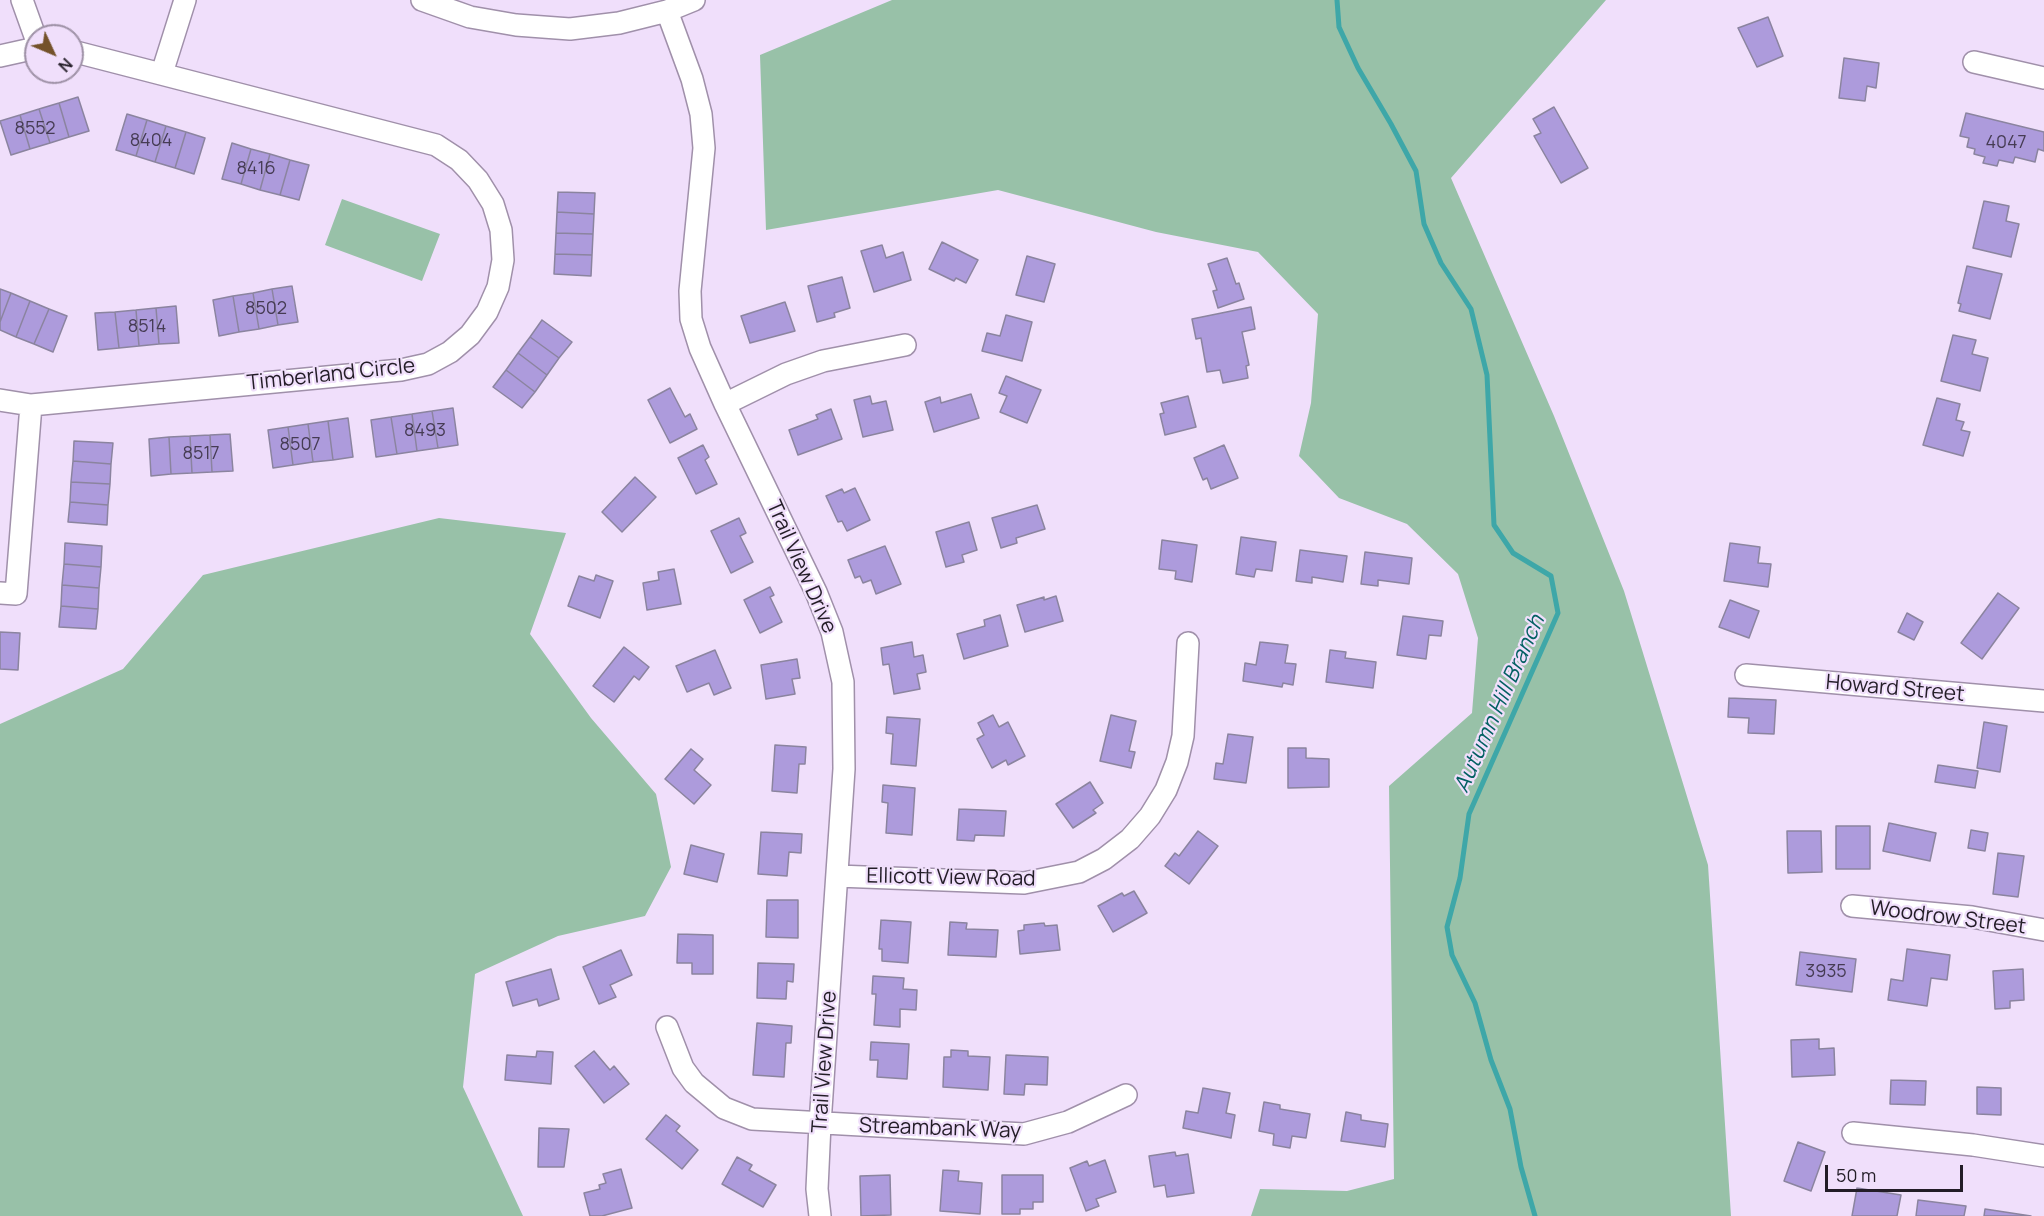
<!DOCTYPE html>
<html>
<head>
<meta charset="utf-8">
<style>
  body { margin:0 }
  #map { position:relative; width:2044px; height:1216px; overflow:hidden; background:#f0dffb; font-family:Manrope,sans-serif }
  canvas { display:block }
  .north { position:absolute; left:24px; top:24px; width:60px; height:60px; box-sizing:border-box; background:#f0dffb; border:2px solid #9e91a6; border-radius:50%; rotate:134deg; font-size:16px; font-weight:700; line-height:24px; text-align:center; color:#231d27 }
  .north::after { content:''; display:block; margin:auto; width:21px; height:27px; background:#74522a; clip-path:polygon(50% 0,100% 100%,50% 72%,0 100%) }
  .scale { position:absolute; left:1825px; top:1165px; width:138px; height:27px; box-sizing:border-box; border:3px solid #231d27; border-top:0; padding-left:8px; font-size:18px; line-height:21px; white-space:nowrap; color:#231d27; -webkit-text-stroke:4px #f0dffb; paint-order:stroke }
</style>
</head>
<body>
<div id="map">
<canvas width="2044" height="1216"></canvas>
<div class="north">N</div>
<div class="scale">50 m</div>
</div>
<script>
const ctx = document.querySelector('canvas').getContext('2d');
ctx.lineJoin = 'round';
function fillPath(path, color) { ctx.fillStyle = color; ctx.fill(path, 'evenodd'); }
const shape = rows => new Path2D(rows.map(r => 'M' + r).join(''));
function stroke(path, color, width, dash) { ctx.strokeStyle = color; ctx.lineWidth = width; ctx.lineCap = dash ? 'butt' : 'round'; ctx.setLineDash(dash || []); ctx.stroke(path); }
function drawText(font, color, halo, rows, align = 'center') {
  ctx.font = font + ' Manrope,sans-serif'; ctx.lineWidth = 4.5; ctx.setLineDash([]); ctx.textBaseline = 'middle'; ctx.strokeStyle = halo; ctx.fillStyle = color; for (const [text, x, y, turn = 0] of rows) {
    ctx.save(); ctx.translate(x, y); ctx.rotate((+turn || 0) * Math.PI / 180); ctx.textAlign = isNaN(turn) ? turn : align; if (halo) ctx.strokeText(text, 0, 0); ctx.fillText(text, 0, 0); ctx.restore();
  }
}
const green = shape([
  [892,0,1606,0,1451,178,1554,416,1624,591,1708,865,1731,1216,1251,1216,1260,1189,1347,1191,1394,1179,1389,786,1472,713,1478,638,1458,574,1407,524,1339,498,1299,456,1311,403,1318,314,1258,252,1156,232,998,190,766,230,760,55],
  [342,199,440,234,422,281,325,245],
  [439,518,566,533,530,634,591,718,656,794,671,867,645,916,558,936,475,974,463,1087,523,1216,0,1216,0,724,123,669,203,575]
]);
const stream = shape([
  [1337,0,1339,27,1358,68,1391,124,1416,171,1424,224,1441,263,1471,309,1487,375,1494,525,1513,553,1551,576,1558,613,1469,814,1460,878,1447,927,1452,955,1475,1003,1491,1060,1510,1109,1521,1167,1535,1216]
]);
const building = shape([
  [1768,17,1783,56,1757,67,1738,28,1768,17],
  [1844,58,1879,63,1876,88,1867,86,1865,101,1839,98,1844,58],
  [78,97,89,131,69,137,59,103,78,97],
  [59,103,69,137,50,143,39,109,59,103],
  [1554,107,1588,168,1561,183,1534,136,1541,133,1533,119,1554,107],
  [39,109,50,143,30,149,20,115,39,109],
  [1966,113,2044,132,2044,151,2038,149,2035,162,2015,157,2013,163,1999,160,1997,166,1983,163,1985,157,1974,154,1975,149,1967,147,1969,138,1960,136,1966,113],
  [127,114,147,120,136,156,116,150,127,114],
  [20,115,30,149,11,155,0,121,20,115],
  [147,120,166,126,155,162,136,156,147,120],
  [166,126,186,132,175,168,155,162,166,126],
  [186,132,205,138,194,174,175,168,186,132],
  [232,143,251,149,241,184,222,179,232,143],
  [251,149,270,154,260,190,241,184,251,149],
  [270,154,290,160,280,195,260,190,270,154],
  [290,160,309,165,299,200,280,195,290,160],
  [558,192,595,193,594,214,557,212,558,192],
  [1984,201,2009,206,2006,221,2019,224,2011,257,1973,248,1984,201],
  [557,212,594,214,593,234,556,233,557,212],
  [556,233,593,234,592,255,555,254,556,233],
  [942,242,978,260,966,283,956,278,954,281,929,269,942,242],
  [882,245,886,258,903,252,911,280,874,292,861,251,882,245],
  [555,254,592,255,591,276,554,274,555,254],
  [1027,256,1055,264,1044,302,1016,295,1027,256],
  [1227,258,1236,284,1239,283,1244,299,1218,308,1213,291,1217,290,1208,264,1227,258],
  [1967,266,2002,274,1990,319,1959,311,1961,304,1958,303,1967,266],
  [842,277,850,308,834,313,835,317,817,322,808,286,842,277],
  [292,286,298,322,278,325,272,289,292,286],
  [0,289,11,293,0,322,0,289],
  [272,289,278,325,259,329,253,293,272,289],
  [11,293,30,301,16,337,0,330,0,322,11,293],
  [253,293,259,329,239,332,233,296,253,293],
  [233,296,239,332,219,336,213,300,233,296],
  [30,301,49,309,34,344,16,337,30,301],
  [785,302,795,331,750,343,741,316,785,302],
  [176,306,179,343,159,344,156,308,176,306],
  [1251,307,1255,329,1242,332,1249,365,1246,366,1248,378,1223,383,1220,370,1207,372,1201,338,1196,339,1192,319,1251,307],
  [156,308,159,344,139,346,136,310,156,308],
  [49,309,67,316,53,352,34,344,49,309],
  [136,310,139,346,119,348,115,312,136,310],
  [115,312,119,348,98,350,95,313,115,312],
  [1006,315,1032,322,1022,361,982,351,987,333,1000,336,1006,315],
  [542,320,572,342,559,358,530,337,542,320],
  [1953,335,1976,340,1972,354,1988,358,1980,391,1941,381,1953,335],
  [530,337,559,358,547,375,518,353,530,337],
  [518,353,547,375,535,392,506,370,518,353],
  [506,370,535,392,522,408,493,387,506,370],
  [1006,376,1041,390,1027,423,1000,412,1007,396,999,393,1006,376],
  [670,388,685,417,690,414,697,429,670,443,648,400,670,388],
  [971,394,979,418,934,432,925,402,940,397,941,403,971,394],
  [870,396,872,404,886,401,893,430,863,437,854,400,870,396],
  [1188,396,1196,427,1165,435,1160,414,1164,413,1161,403,1188,396],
  [1937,398,1960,404,1956,420,1964,422,1961,430,1970,432,1963,456,1923,445,1937,398],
  [453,408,458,445,438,448,432,411,453,408],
  [831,409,842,439,798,455,789,430,818,419,816,415,831,409],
  [432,411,438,448,417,451,412,414,432,411],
  [412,414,417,451,397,454,391,417,412,414],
  [391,417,397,454,376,457,371,420,391,417],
  [348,418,353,457,333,460,328,421,348,418],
  [328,421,333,460,313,462,308,424,328,421],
  [308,424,313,462,293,465,288,427,308,424],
  [288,427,293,465,273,468,268,430,288,427],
  [230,434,233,471,212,472,210,435,230,434],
  [210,435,212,472,192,473,190,436,210,435],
  [190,436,192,473,171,474,169,437,190,436],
  [169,437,171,474,151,476,149,439,169,437],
  [74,441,113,443,111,464,73,461,74,441],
  [703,445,709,457,705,460,717,484,696,494,678,458,703,445],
  [1224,445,1238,478,1211,489,1207,478,1203,480,1194,458,1224,445],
  [73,461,111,464,110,484,71,482,73,461],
  [635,477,656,497,622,532,602,512,635,477],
  [71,482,110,484,108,505,70,502,71,482],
  [855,488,870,520,847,531,842,521,838,522,826,496,842,489,844,493,855,488],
  [70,502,108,505,107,525,68,522,70,502],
  [1037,505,1045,529,1016,538,1017,543,1001,548,992,518,1037,505],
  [739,518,746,533,740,536,753,562,731,573,711,531,739,518],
  [969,522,977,550,962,555,964,562,946,567,936,532,969,522],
  [1241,537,1276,542,1272,571,1256,569,1254,577,1236,574,1241,537],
  [1162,540,1197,545,1192,582,1175,579,1176,571,1159,569,1162,540],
  [65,543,102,546,101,567,64,564,65,543],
  [1730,543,1760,547,1758,563,1771,564,1768,587,1724,581,1730,543],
  [885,546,901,584,876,594,871,580,863,583,860,576,855,578,848,560,885,546],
  [1300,550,1347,556,1343,582,1312,577,1312,583,1296,581,1300,550],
  [1365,552,1412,558,1409,584,1378,580,1378,586,1361,584,1365,552],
  [64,564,101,567,99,588,62,585,64,564],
  [674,569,681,604,647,610,643,583,659,580,658,572,674,569],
  [596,575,613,581,600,618,568,606,579,576,594,581,596,575],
  [62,585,99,588,98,609,61,606,62,585],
  [770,587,774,595,770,597,782,622,760,633,744,600,770,587],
  [1998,593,2019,608,1982,659,1961,643,1998,593],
  [1056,596,1063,621,1025,632,1017,605,1044,597,1044,600,1056,596],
  [1730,600,1759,611,1749,638,1719,627,1730,600],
  [61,606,98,609,96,629,59,627,61,606],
  [1907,613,1923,622,1914,640,1898,632,1907,613],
  [1000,615,1008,646,964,659,957,634,985,626,984,620,1000,615],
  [1403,616,1443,621,1441,636,1429,635,1426,659,1397,655,1403,616],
  [0,632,20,633,18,670,0,669,0,632],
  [912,642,914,657,923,655,926,672,917,674,920,689,894,694,889,664,883,665,881,648,912,642],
  [1260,642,1288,645,1285,663,1296,664,1293,685,1283,683,1282,687,1243,681,1245,663,1256,665,1260,642],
  [624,647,649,667,639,680,634,676,614,702,593,686,624,647],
  [715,650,731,688,714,695,709,683,687,692,676,666,715,650],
  [1330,650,1346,652,1345,658,1376,662,1373,688,1326,682,1330,650],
  [797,659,800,678,792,679,795,694,766,699,761,665,797,659],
  [1729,698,1776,700,1774,734,1748,733,1749,718,1728,717,1729,698],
  [993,715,999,727,1008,722,1025,756,1008,765,1006,760,992,768,977,739,984,735,978,723,993,715],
  [1111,715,1136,721,1129,751,1135,752,1131,768,1100,761,1111,715],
  [887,717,920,719,916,766,891,764,893,734,886,733,887,717],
  [1984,722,2007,726,2000,772,1977,768,1984,722],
  [1228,734,1253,737,1246,783,1214,779,1216,763,1223,764,1228,734],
  [775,745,806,747,805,764,799,764,797,793,772,791,775,745],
  [1288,748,1306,748,1306,758,1329,759,1329,787,1288,788,1288,748],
  [691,749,703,759,694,770,711,785,694,804,665,779,691,749],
  [1938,765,1978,771,1975,788,1935,782,1938,765],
  [1090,782,1103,803,1093,810,1096,813,1073,828,1056,804,1090,782],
  [883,785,915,788,912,835,886,833,888,803,882,802,883,785],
  [959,809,1006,811,1004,836,975,835,974,841,957,840,959,809],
  [1889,823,1936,833,1930,861,1883,851,1889,823],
  [1836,826,1870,826,1870,869,1836,869,1836,826],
  [1971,830,1988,833,1985,851,1968,848,1971,830],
  [1198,831,1218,846,1189,884,1165,866,1175,853,1179,856,1198,831],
  [1787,831,1821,831,1822,872,1788,873,1787,831],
  [761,832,802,834,801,853,789,852,787,876,758,874,761,832],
  [691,845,724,854,717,882,684,874,691,845],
  [1998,853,2024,856,2018,897,1993,894,1998,853],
  [1134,891,1147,913,1113,932,1098,906,1122,893,1124,896,1134,891],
  [767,900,798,900,798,938,766,937,767,900],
  [881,920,911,922,908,963,882,961,882,949,879,949,881,920],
  [950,922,967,923,966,929,998,930,996,957,948,955,950,922],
  [1044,923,1045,926,1057,925,1060,950,1020,954,1018,931,1024,930,1024,925,1044,923],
  [678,934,713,935,713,974,692,974,692,963,677,963,678,934],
  [1907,949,1950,955,1947,980,1931,978,1927,1006,1888,1000,1891,979,1903,981,1907,949],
  [621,950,632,975,610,985,616,997,599,1004,583,967,621,950],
  [1800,952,1856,959,1852,992,1796,985,1800,952],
  [758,963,794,964,793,982,787,981,786,999,757,998,758,963],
  [551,969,559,999,539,1006,537,999,513,1006,506,982,551,969],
  [2023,969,2024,1000,2010,1001,2010,1008,1995,1009,1993,971,2023,969],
  [873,976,904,978,903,989,917,990,916,1010,900,1009,900,1027,874,1025,876,994,872,994,873,976],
  [757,1023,792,1026,791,1043,786,1043,784,1077,753,1075,757,1023],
  [1819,1039,1819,1049,1834,1048,1835,1075,1792,1077,1791,1040,1819,1039],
  [871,1042,909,1044,907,1079,877,1077,878,1060,870,1060,871,1042],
  [951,1050,968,1051,968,1056,990,1057,988,1090,943,1087,944,1057,951,1057,951,1050],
  [537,1051,553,1052,551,1084,505,1080,507,1055,536,1057,537,1051],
  [594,1051,610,1070,614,1066,629,1084,604,1103,575,1066,594,1051],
  [1006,1055,1048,1057,1047,1085,1025,1084,1024,1095,1004,1094,1006,1055],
  [1891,1080,1926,1081,1925,1105,1890,1104,1891,1080],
  [1977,1087,2001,1088,2001,1115,1977,1114,1977,1087],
  [1203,1088,1230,1093,1226,1113,1235,1115,1231,1138,1183,1128,1186,1111,1198,1113,1203,1088],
  [1264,1102,1280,1105,1280,1109,1310,1114,1306,1138,1292,1136,1290,1148,1273,1145,1274,1134,1259,1131,1264,1102],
  [1346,1112,1361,1115,1361,1120,1388,1124,1385,1147,1341,1141,1346,1112],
  [666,1115,680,1126,676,1131,698,1150,682,1169,646,1139,666,1115],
  [539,1128,569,1129,564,1167,538,1167,539,1128],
  [1798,1142,1825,1152,1811,1191,1784,1181,1798,1142],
  [1175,1152,1176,1156,1188,1154,1194,1193,1167,1197,1165,1185,1154,1187,1149,1156,1175,1152],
  [737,1157,752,1165,749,1170,776,1185,763,1207,722,1184,737,1157],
  [1105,1160,1116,1192,1096,1199,1099,1206,1086,1211,1070,1168,1087,1161,1089,1166,1105,1160],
  [621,1169,632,1208,602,1216,590,1216,584,1193,600,1189,599,1185,606,1183,603,1174,621,1169],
  [943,1170,959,1171,958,1181,982,1183,980,1214,940,1211,943,1170],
  [890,1175,891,1215,861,1216,860,1176,890,1175],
  [1002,1175,1043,1175,1043,1202,1033,1202,1033,1209,1020,1209,1020,1214,1002,1214,1002,1175],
  [1857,1188,1901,1195,1897,1216,1852,1216,1857,1188],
  [1918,1200,1966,1206,1964,1216,1916,1216,1918,1200],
  [1985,1209,2031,1216,1984,1216,1985,1209]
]);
const minor = shape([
  [22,0,36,39],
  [422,0,470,17,516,25,570,29,619,23,667,11,694,0],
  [667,11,692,79,701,114,704,148,690,291,691,319,700,348,725,404,816,592,832,632,843,682,844,769,820,1124,817,1189,820,1216],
  [0,56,36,48],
  [1974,62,2044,78],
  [162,73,185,0],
  [0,400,31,405,401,370,428,364,450,352,470,335,487,312,498,287,503,260,501,230,493,204,478,180,459,160,436,145,72,51],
  [725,404,786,374,823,361,905,345],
  [0,593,16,594,31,405],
  [1746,675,2044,701],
  [837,876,1024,883,1079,872,1104,859,1130,839,1150,816,1166,790,1177,762,1183,736,1188,643],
  [1852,906,1972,917,2044,930],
  [667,1027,683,1068,694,1083,724,1108,752,1119,1024,1134,1068,1122,1126,1095],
  [1853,1133,1973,1145,2044,1156]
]);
const numberNames = [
  ["8552",35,129],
  ["8404",151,141],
  ["4047",2006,143],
  ["8416",256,169],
  ["8502",266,309],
  ["8514",147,327],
  ["8493",425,431],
  ["8507",300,445],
  ["8517",201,454],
  ["3935",1826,972]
];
const streetNames = [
  ["Timberland Circle",331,375,-6],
  ["Trail View Drive",801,567,66],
  ["Howard Street",1895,689,5],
  ["Ellicott View Road",951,878,1],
  ["Woodrow Street",1948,918,7],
  ["Trail View Drive",825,1062,-86],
  ["Streambank Way",940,1129,2]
];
const waterNames = [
  ["Autumn Hill Branch",1500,704,-66]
];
fillPath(green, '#98c1a8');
stroke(stream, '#3ea7a8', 5);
fillPath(building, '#ad9bdc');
stroke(building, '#8b849f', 1.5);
stroke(minor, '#a090aa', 24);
stroke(minor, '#fff', 21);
drawText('18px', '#463c54', null, numberNames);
drawText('21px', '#231d27', '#f0dffb', streetNames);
drawText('italic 22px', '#036062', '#f0dffb', waterNames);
</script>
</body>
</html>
